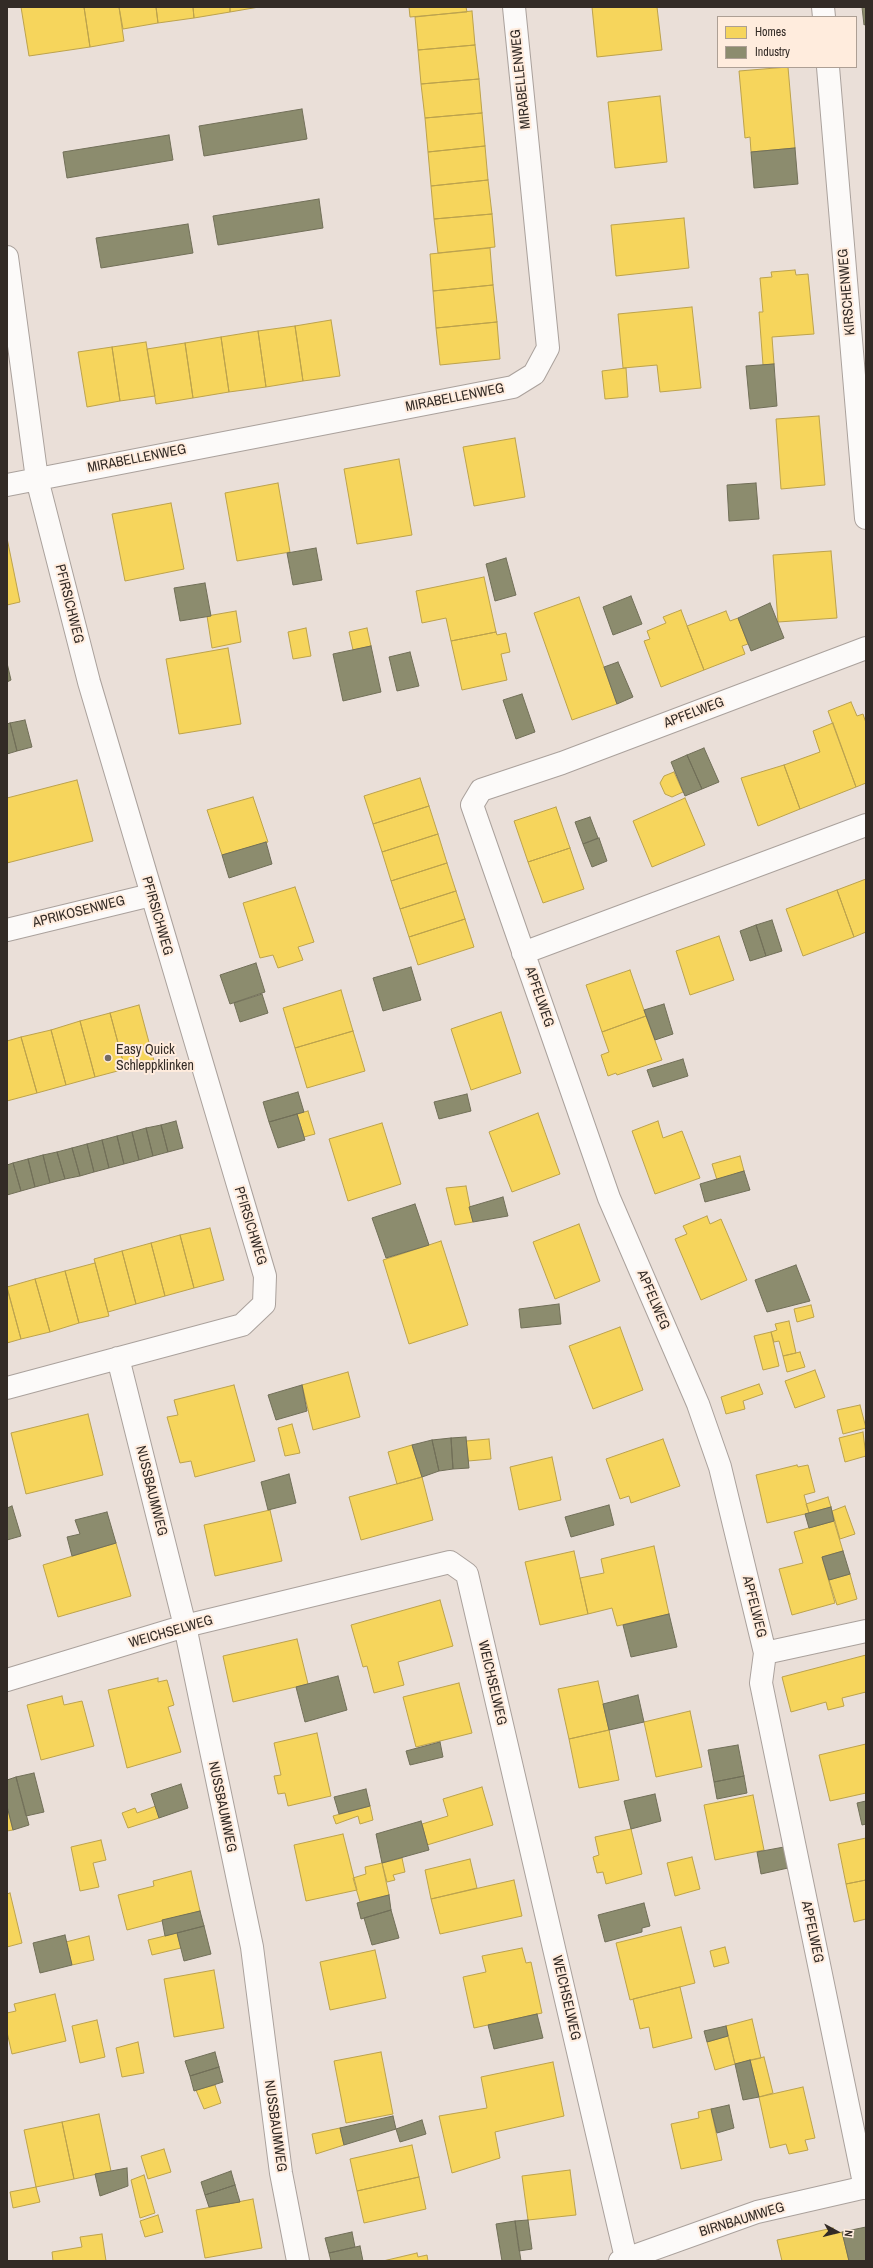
<!DOCTYPE html>
<html>
<head>
<meta charset="utf-8">
<style>
  body { margin:0 }
  #map { position:relative; width:873px; height:2268px; overflow:hidden; background:#eadfd8; font-family:"Archivo Narrow",sans-serif }
  canvas { display:block }
  .frame { position:absolute; inset:0; border:8px solid #332b26; pointer-events:none }
  .legend { position:absolute; left:717px; top:16px; width:140px; height:52px; box-sizing:border-box; background:#ffecdd; border:1px solid #ad9f94; margin:0; padding:5px 7px; list-style:none; font-size:12px; color:#332b26 }
  .legend li { display:flex; align-items:center; gap:8px; height:20px }
  .legend b { width:20px; border:1px solid #ad9f94 }
  .north { position:absolute; left:817px; top:2212px; width:40px; height:40px; -webkit-text-stroke:3px #ffecdd; paint-order:stroke; rotate:97deg; font-size:11px; font-weight:700; line-height:16px; text-align:center; color:#332b26 }
  .north::after { content:''; display:block; margin:auto; width:14px; height:18px; background:#332b26; clip-path:polygon(50% 0,100% 100%,50% 72%,0 100%) }
</style>
</head>
<body>
<div id="map">
<canvas width="873" height="2268"></canvas>
<div class="frame"></div>
<ul class="legend">
<li><b style="height:11px;background:#f6d55c"></b>Homes</li>
<li><b style="height:11px;background:#8c8c6e"></b>Industry</li>
</ul>
<div class="north">N</div>
</div>
<script>
const ctx = document.querySelector('canvas').getContext('2d');
ctx.lineJoin = 'round';
function fillPath(path, color) { ctx.fillStyle = color; ctx.fill(path, 'evenodd'); }
const shape = rows => new Path2D(rows.map(r => 'M' + r).join(''));
function stroke(path, color, width, dash) { ctx.strokeStyle = color; ctx.lineWidth = width; ctx.lineCap = dash ? 'butt' : 'round'; ctx.setLineDash(dash || []); ctx.stroke(path); }
function drawText(font, color, halo, rows, align = 'center') {
  ctx.font = font + ' "Archivo Narrow",sans-serif'; ctx.lineWidth = 4; ctx.setLineDash([]); ctx.textBaseline = 'middle'; ctx.strokeStyle = halo; ctx.fillStyle = color; for (const [text, x, y, turn = 0] of rows) {
    ctx.save(); ctx.translate(x, y); ctx.rotate((+turn || 0) * Math.PI / 180); ctx.textAlign = isNaN(turn) ? turn : align; if (halo) ctx.strokeText(text, 0, 0); ctx.fillText(text, 0, 0); ctx.restore();
  }
}
const homes = shape([
  [21,7,84,7,90,47,29,56,21,7],
  [84,7,119,7,124,41,90,47,84,7],
  [119,7,156,7,158,23,123,29,119,7],
  [156,7,193,7,194,18,158,23,156,7],
  [193,7,230,7,230,12,194,18,193,7],
  [230,7,259,7,230,12,230,7],
  [409,7,466,7,467,12,410,17,409,7],
  [592,7,657,7,662,50,597,57,592,7],
  [472,11,475,45,418,50,415,17,472,11],
  [475,45,479,79,421,84,418,50,475,45],
  [788,67,795,148,751,152,750,137,745,138,739,71,788,67],
  [479,79,482,113,425,118,421,84,479,79],
  [660,96,667,162,615,168,608,102,660,96],
  [482,113,485,146,428,152,425,118,482,113],
  [485,146,488,180,431,186,428,152,485,146],
  [488,180,492,214,434,219,431,186,488,180],
  [492,214,495,247,438,253,434,219,492,214],
  [684,218,689,268,616,276,611,225,684,218],
  [490,248,493,285,433,291,430,254,490,248],
  [795,270,796,275,808,274,814,334,772,337,774,364,763,365,759,312,763,312,760,278,772,277,771,272,795,270],
  [493,285,497,322,436,328,433,291,493,285],
  [692,307,701,388,660,392,657,365,623,368,618,314,692,307],
  [331,320,340,376,303,381,295,326,331,320],
  [497,322,500,359,440,365,436,328,497,322],
  [295,326,303,381,266,387,258,331,295,326],
  [258,331,266,387,229,392,221,337,258,331],
  [221,337,229,392,193,398,185,343,221,337],
  [146,342,155,396,120,401,112,347,146,342],
  [185,343,193,398,156,404,147,349,185,343],
  [112,347,120,401,87,407,78,352,112,347],
  [626,368,628,397,605,399,602,371,626,368],
  [819,416,825,485,781,489,776,419,819,416],
  [515,438,525,497,474,506,463,447,515,438],
  [399,459,412,535,357,544,344,469,399,459],
  [278,483,290,552,237,561,225,493,278,483],
  [171,503,184,569,125,581,112,514,171,503],
  [7,538,20,602,7,605,7,538],
  [831,551,837,618,778,622,773,555,831,551],
  [484,577,496,632,451,641,446,618,422,623,416,591,484,577],
  [579,597,617,704,572,720,534,613,579,597],
  [681,610,704,670,661,687,644,641,650,639,647,631,666,623,663,617,681,610],
  [236,611,241,642,212,648,207,616,236,611],
  [726,611,730,621,738,618,748,644,742,646,745,654,704,670,687,626,726,611],
  [306,628,311,656,293,659,288,632,306,628],
  [367,628,371,646,353,650,349,632,367,628],
  [496,632,497,635,506,633,510,652,501,654,507,680,462,690,451,641,496,632],
  [228,648,241,724,179,734,166,659,228,648],
  [851,702,857,716,863,714,866,723,866,783,856,787,828,711,851,702],
  [833,723,856,787,800,809,784,765,820,752,813,731,833,723],
  [784,765,800,809,758,826,741,778,784,765],
  [674,772,683,792,672,797,665,794,660,783,664,776,674,772],
  [420,778,429,806,373,824,364,796,420,778],
  [77,780,93,841,7,863,7,798,77,780],
  [253,797,268,842,222,855,207,810,253,797],
  [685,798,705,845,652,867,633,821,685,798],
  [429,806,438,834,382,852,373,824,429,806],
  [556,807,570,848,528,862,514,821,556,807],
  [438,834,447,863,391,881,382,852,438,834],
  [570,848,584,889,543,903,528,862,570,848],
  [447,863,456,891,400,909,391,881,447,863],
  [866,879,866,932,854,937,837,890,866,879],
  [295,887,314,942,298,947,303,960,278,968,273,955,260,958,243,903,295,887],
  [837,890,854,937,803,956,786,909,837,890],
  [456,891,465,919,409,937,400,909,456,891],
  [465,919,474,947,418,965,409,937,465,919],
  [719,936,734,980,690,995,676,951,719,936],
  [630,970,646,1016,602,1032,586,985,630,970],
  [341,990,353,1031,295,1048,283,1008,341,990],
  [139,1005,154,1061,125,1069,110,1013,139,1005],
  [501,1012,521,1073,471,1090,451,1029,501,1012],
  [110,1013,125,1069,95,1077,80,1021,110,1013],
  [646,1016,662,1060,617,1075,616,1073,608,1076,601,1055,609,1052,602,1032,646,1016],
  [80,1021,95,1077,66,1085,51,1030,80,1021],
  [51,1030,66,1085,37,1093,21,1037,51,1030],
  [353,1031,365,1071,307,1088,295,1048,353,1031],
  [21,1037,37,1093,7,1101,7,1041,21,1037],
  [308,1111,315,1134,304,1137,297,1114,308,1111],
  [538,1113,560,1174,512,1192,489,1132,538,1113],
  [658,1121,663,1138,682,1131,700,1178,655,1194,632,1131,658,1121],
  [382,1123,401,1184,348,1201,329,1139,382,1123],
  [740,1156,744,1171,717,1180,712,1164,740,1156],
  [466,1186,473,1222,455,1225,446,1188,466,1186],
  [707,1216,710,1224,721,1219,747,1280,701,1300,675,1239,687,1234,683,1226,707,1216],
  [579,1224,600,1281,555,1299,533,1242,579,1224],
  [210,1228,224,1280,194,1288,180,1235,210,1228],
  [180,1235,194,1288,165,1296,151,1243,180,1235],
  [441,1241,468,1325,409,1344,383,1260,441,1241],
  [151,1243,165,1296,136,1304,122,1251,151,1243],
  [122,1251,136,1304,108,1312,94,1259,122,1251],
  [95,1263,109,1316,79,1323,65,1271,95,1263],
  [65,1271,79,1323,50,1332,35,1279,65,1271],
  [35,1279,50,1332,21,1339,7,1287,35,1279],
  [7,1288,21,1339,7,1343,7,1288],
  [811,1305,814,1317,797,1322,794,1309,811,1305],
  [789,1321,796,1353,783,1356,779,1341,774,1342,771,1332,777,1330,775,1324,789,1321],
  [620,1327,643,1390,593,1409,569,1346,620,1327],
  [771,1332,779,1366,763,1370,754,1336,771,1332],
  [800,1352,805,1367,787,1372,783,1356,800,1352],
  [815,1370,825,1397,795,1408,785,1381,815,1370],
  [348,1372,360,1417,313,1430,302,1385,348,1372],
  [759,1384,763,1394,743,1401,745,1409,726,1414,721,1397,759,1384],
  [234,1385,255,1461,195,1477,191,1461,180,1463,167,1417,178,1415,174,1400,234,1385],
  [860,1405,866,1428,843,1434,837,1410,860,1405],
  [88,1414,103,1475,26,1494,11,1433,88,1414],
  [292,1424,300,1453,285,1456,278,1428,292,1424],
  [863,1432,866,1456,845,1462,839,1438,863,1432],
  [489,1439,491,1459,468,1461,466,1441,489,1439],
  [663,1439,680,1486,631,1503,629,1496,620,1499,606,1459,663,1439],
  [412,1445,422,1477,397,1484,388,1452,412,1445],
  [552,1457,561,1500,519,1510,510,1467,552,1457],
  [797,1465,798,1467,808,1465,815,1492,804,1495,809,1513,767,1523,756,1475,797,1465],
  [422,1477,433,1520,361,1540,349,1497,422,1477],
  [828,1497,831,1507,809,1513,806,1504,828,1497],
  [845,1506,855,1534,840,1539,832,1511,845,1506],
  [270,1510,282,1561,215,1576,204,1525,270,1510],
  [834,1521,843,1551,822,1557,835,1603,792,1615,779,1569,803,1563,794,1532,834,1521],
  [116,1543,131,1596,58,1617,43,1565,116,1543],
  [654,1546,669,1614,617,1626,612,1608,588,1614,580,1578,604,1573,601,1559,654,1546],
  [574,1551,588,1614,540,1625,525,1562,574,1551],
  [850,1574,857,1599,837,1605,829,1580,850,1574],
  [440,1600,453,1646,398,1662,404,1685,374,1693,367,1666,363,1667,351,1625,440,1600],
  [297,1639,308,1684,233,1702,223,1656,297,1639],
  [866,1655,866,1692,842,1698,844,1706,828,1710,826,1702,791,1712,782,1677,866,1655],
  [158,1678,158,1682,167,1680,174,1705,168,1707,181,1752,127,1768,108,1690,158,1678],
  [598,1681,609,1730,569,1739,558,1689,598,1681],
  [459,1683,472,1733,416,1747,403,1697,459,1683],
  [62,1696,64,1705,82,1701,94,1746,41,1760,27,1705,62,1696],
  [690,1711,702,1767,656,1777,644,1722,690,1711],
  [609,1730,619,1780,579,1788,569,1739,609,1730],
  [317,1733,331,1796,288,1806,285,1793,278,1794,274,1776,281,1775,274,1743,317,1733],
  [866,1744,866,1793,830,1801,819,1755,866,1744],
  [482,1787,493,1825,427,1845,422,1824,448,1816,443,1799,482,1787],
  [753,1795,764,1850,715,1860,704,1805,753,1795],
  [7,1806,13,1830,7,1831,7,1806],
  [156,1806,159,1818,128,1828,122,1813,135,1808,137,1813,156,1806],
  [370,1806,373,1820,360,1824,358,1816,336,1824,333,1816,370,1806],
  [631,1829,642,1874,606,1884,603,1872,597,1873,593,1857,599,1855,595,1837,631,1829],
  [343,1834,357,1890,306,1901,294,1845,343,1834],
  [866,1838,866,1880,846,1884,838,1844,866,1838],
  [101,1840,106,1860,93,1863,99,1887,80,1891,71,1847,101,1840],
  [692,1857,700,1889,675,1896,667,1863,692,1857],
  [402,1858,405,1872,393,1875,395,1880,387,1882,382,1863,402,1858],
  [470,1859,477,1888,431,1899,425,1870,470,1859],
  [382,1863,389,1895,360,1902,353,1878,366,1874,365,1867,382,1863],
  [191,1871,200,1911,127,1930,118,1895,154,1886,153,1881,191,1871],
  [514,1880,522,1916,440,1934,431,1899,514,1880],
  [866,1880,866,1919,854,1922,846,1884,866,1880],
  [10,1893,22,1943,7,1947,7,1894,10,1893],
  [681,1927,695,1983,630,2000,616,1943,681,1927],
  [177,1933,181,1948,152,1955,148,1940,177,1933],
  [89,1936,94,1960,72,1965,66,1942,89,1936],
  [725,1947,729,1963,714,1967,710,1951,725,1947],
  [522,1948,526,1963,531,1962,542,2013,474,2028,463,1977,486,1972,482,1956,522,1948],
  [375,1950,386,1998,330,2010,320,1962,375,1950],
  [214,1970,224,2028,174,2037,164,1979,214,1970],
  [680,1987,692,2038,653,2048,649,2027,640,2029,633,1999,680,1987],
  [55,1994,66,2041,12,2054,7,2032,7,2013,16,2011,14,2004,55,1994],
  [752,2019,761,2058,735,2064,726,2026,752,2019],
  [97,2020,105,2057,80,2063,72,2026,97,2020],
  [728,2036,735,2064,715,2070,707,2042,728,2036],
  [138,2042,144,2073,122,2077,116,2048,138,2042],
  [381,2052,393,2114,346,2123,334,2061,381,2052],
  [764,2057,773,2093,759,2097,750,2060,764,2057],
  [553,2062,564,2116,495,2132,500,2158,452,2173,439,2116,487,2108,481,2077,553,2062],
  [215,2085,221,2103,204,2109,196,2090,215,2085],
  [803,2087,815,2138,805,2140,808,2150,789,2154,786,2144,770,2148,759,2097,803,2087],
  [711,2109,722,2160,681,2169,671,2124,699,2118,698,2112,711,2109],
  [99,2114,111,2171,74,2179,62,2122,99,2114],
  [62,2122,74,2179,36,2187,24,2130,62,2122],
  [340,2128,344,2145,316,2154,312,2134,340,2128],
  [412,2145,419,2177,357,2191,350,2159,412,2145],
  [164,2149,171,2172,148,2179,141,2156,164,2149],
  [570,2170,576,2215,528,2220,522,2176,570,2170],
  [144,2175,155,2213,140,2218,131,2180,144,2175],
  [419,2177,426,2209,364,2223,357,2191,419,2177],
  [36,2187,40,2202,13,2208,10,2192,36,2187],
  [253,2199,262,2248,205,2258,196,2210,253,2199],
  [158,2215,163,2232,145,2237,140,2221,158,2215],
  [833,2228,834,2234,842,2232,849,2261,782,2261,777,2240,833,2228],
  [102,2234,106,2261,53,2261,52,2252,82,2247,80,2237,102,2234],
  [417,2253,418,2257,427,2255,428,2261,383,2261,417,2253]
]);
const industry = shape([
  [862,7,866,7,866,24,864,25,862,7],
  [302,109,307,139,204,156,199,126,302,109],
  [169,135,173,160,67,178,63,152,169,135],
  [795,148,798,184,754,188,751,152,795,148],
  [319,199,323,228,218,245,213,216,319,199],
  [188,224,193,253,101,268,96,238,188,224],
  [774,364,777,406,750,409,746,366,774,364],
  [756,483,759,519,729,521,727,485,756,483],
  [316,548,322,580,293,585,287,553,316,548],
  [506,558,516,595,495,601,486,564,506,558],
  [205,583,211,616,180,621,174,588,205,583],
  [631,596,642,624,613,635,603,607,631,596],
  [770,603,784,638,751,651,738,618,770,603],
  [371,646,381,692,343,701,333,654,371,646],
  [410,652,419,686,397,691,389,657,410,652],
  [618,662,633,697,617,704,604,667,618,662],
  [7,663,11,680,7,682,7,663],
  [522,694,535,732,516,739,503,700,522,694],
  [25,720,32,747,17,751,10,723,25,720],
  [10,723,17,751,7,754,7,724,10,723],
  [704,748,719,782,702,789,687,755,704,748],
  [687,755,702,789,685,796,671,762,687,755],
  [590,817,598,838,583,844,575,822,590,817],
  [599,838,607,861,592,867,583,844,599,838],
  [266,842,272,864,229,878,222,855,266,842],
  [772,920,782,951,766,956,756,925,772,920],
  [756,925,766,956,750,961,740,931,756,925],
  [256,963,265,992,230,1004,220,975,256,963],
  [411,967,421,1000,383,1011,373,978,411,967],
  [262,994,268,1013,240,1022,234,1003,262,994],
  [664,1004,673,1034,655,1040,644,1010,664,1004],
  [683,1059,688,1076,653,1087,647,1070,683,1059],
  [298,1092,304,1112,269,1122,263,1102,298,1092],
  [467,1094,471,1111,439,1119,434,1102,467,1094],
  [297,1114,305,1140,278,1148,269,1122,297,1114],
  [176,1121,183,1148,168,1152,161,1125,176,1121],
  [161,1125,168,1152,153,1156,146,1128,161,1125],
  [146,1128,153,1156,139,1160,132,1132,146,1128],
  [132,1132,139,1160,124,1164,117,1136,132,1132],
  [117,1136,124,1164,109,1168,102,1140,117,1136],
  [102,1140,109,1168,94,1172,87,1144,102,1140],
  [87,1144,94,1172,80,1176,72,1148,87,1144],
  [72,1148,80,1176,65,1179,57,1152,72,1148],
  [57,1152,65,1179,50,1183,43,1155,57,1152],
  [43,1155,50,1183,35,1187,28,1159,43,1155],
  [28,1159,35,1187,21,1191,13,1163,28,1159],
  [13,1163,21,1191,7,1195,7,1165,13,1163],
  [744,1171,750,1190,705,1202,700,1184,744,1171],
  [503,1197,508,1216,473,1222,469,1207,503,1197],
  [415,1204,429,1245,386,1258,372,1218,415,1204],
  [796,1265,810,1301,767,1312,755,1280,796,1265],
  [559,1304,561,1324,521,1328,519,1309,559,1304],
  [302,1385,307,1411,276,1420,268,1395,302,1385],
  [466,1437,469,1468,453,1469,451,1438,466,1437],
  [451,1438,453,1469,439,1471,432,1440,451,1438],
  [432,1440,439,1471,422,1477,412,1445,432,1440],
  [289,1474,296,1503,268,1510,261,1482,289,1474],
  [609,1505,614,1525,571,1537,565,1517,609,1505],
  [12,1506,21,1536,7,1540,7,1508,12,1506],
  [831,1507,834,1521,809,1528,805,1514,831,1507],
  [107,1512,116,1543,72,1556,67,1537,80,1534,75,1520,107,1512],
  [843,1551,850,1574,829,1580,822,1557,843,1551],
  [669,1614,677,1647,631,1657,623,1625,669,1614],
  [338,1676,347,1710,305,1722,296,1687,338,1676],
  [638,1695,644,1722,609,1730,603,1704,638,1695],
  [440,1742,443,1757,410,1765,406,1751,440,1742],
  [738,1745,744,1776,714,1782,708,1750,738,1745],
  [34,1773,44,1812,26,1816,16,1777,34,1773],
  [744,1776,747,1793,717,1799,714,1782,744,1776],
  [16,1777,29,1825,13,1830,7,1806,7,1780,16,1777],
  [181,1784,188,1808,159,1818,151,1794,181,1784],
  [366,1789,370,1806,339,1814,334,1797,366,1789],
  [655,1794,661,1821,631,1829,624,1801,655,1794],
  [866,1801,866,1824,862,1825,857,1803,866,1801],
  [421,1821,429,1850,382,1863,376,1834,421,1821],
  [784,1847,788,1868,761,1874,757,1852,784,1847],
  [389,1895,391,1910,361,1919,357,1903,389,1895],
  [644,1903,650,1926,642,1928,642,1932,605,1942,598,1915,644,1903],
  [391,1910,399,1938,372,1945,364,1918,391,1910],
  [200,1911,204,1926,165,1936,162,1920,200,1911],
  [204,1926,211,1954,184,1961,177,1933,204,1926],
  [65,1935,72,1965,40,1973,33,1943,65,1935],
  [537,2014,543,2038,494,2049,488,2025,537,2014],
  [726,2026,728,2036,707,2042,704,2031,726,2026],
  [215,2052,219,2067,190,2076,185,2061,215,2052],
  [750,2060,759,2097,743,2100,735,2064,750,2060],
  [219,2067,223,2082,194,2091,190,2076,219,2067],
  [729,2105,734,2128,717,2133,711,2109,729,2105],
  [393,2116,396,2129,344,2145,340,2128,393,2116],
  [422,2120,426,2134,400,2142,396,2129,422,2120],
  [127,2168,128,2186,100,2196,95,2174,127,2168],
  [231,2171,235,2185,205,2195,201,2182,231,2171],
  [235,2185,240,2202,209,2207,205,2195,235,2185],
  [528,2220,532,2249,519,2251,515,2221,528,2220],
  [515,2221,521,2261,502,2261,496,2224,515,2221],
  [866,2227,866,2261,849,2261,842,2232,866,2227],
  [352,2232,355,2247,329,2253,325,2238,352,2232],
  [360,2246,363,2261,331,2261,329,2253,360,2246]
]);
const minor = shape([
  [823,7,824,17],
  [828,67,866,518],
  [7,257,37,479,89,682,265,1276,264,1304,242,1325,7,1388],
  [7,485,513,387,534,374,548,348,514,7],
  [7,930,151,895],
  [523,953,866,825],
  [118,1358,185,1626,252,1947,281,2173,298,2261],
  [765,1653,866,1631],
  [7,1680,185,1626,450,1562,467,1574,626,2258],
  [865,2188,761,1683,765,1653,720,1467,698,1404,609,1198,472,805,481,790,562,763,866,648],
  [620,2261,757,2212,866,2187]
]);
const markers = [
  [108,1058,4,"#736a64"]
];
const streetNames = [
  ["MIRABELLENWEG",521,79,-96],
  ["KIRSCHENWEG",847,292,-95],
  ["MIRABELLENWEG",455,398,-11],
  ["MIRABELLENWEG",137,459,-11],
  ["PFIRSICHWEG",69,604,76],
  ["APFELWEG",694,713,-21],
  ["APRIKOSENWEG",79,912,-14],
  ["PFIRSICHWEG",157,916,74],
  ["APFELWEG",539,997,71],
  ["PFIRSICHWEG",250,1226,73],
  ["APFELWEG",653,1300,67],
  ["NUSSBAUMWEG",151,1491,76],
  ["APFELWEG",754,1607,76],
  ["WEICHSELWEG",171,1632,-16],
  ["WEICHSELWEG",492,1683,77],
  ["NUSSBAUMWEG",222,1807,78],
  ["APFELWEG",812,1932,78],
  ["WEICHSELWEG",566,1998,77],
  ["NUSSBAUMWEG",275,2126,82],
  ["BIRNBAUMWEG",742,2220,-17]
];
const poiNames = [
  ["Easy Quick",116,1050],
  ["Schleppklinken",116,1066]
];
fillPath(homes, '#f6d55c');
stroke(homes, '#bca24c', 1);
fillPath(industry, '#8c8c6e');
stroke(industry, '#716f58', 1);
stroke(minor, '#aaa19c', 24);
stroke(minor, '#fcfaf9', 22);
for (const [x, y, r, color] of markers) { const dot = new Path2D(); dot.arc(x, y, r, 0, 2 * Math.PI); ctx.fillStyle = color; ctx.fill(dot); stroke(dot, '#ffecdd', 1.5); }
drawText('14px', '#332b26', '#ffecdd', streetNames);
drawText('14px', '#332b26', '#ffecdd', poiNames, 'left');
</script>
</body>
</html>
